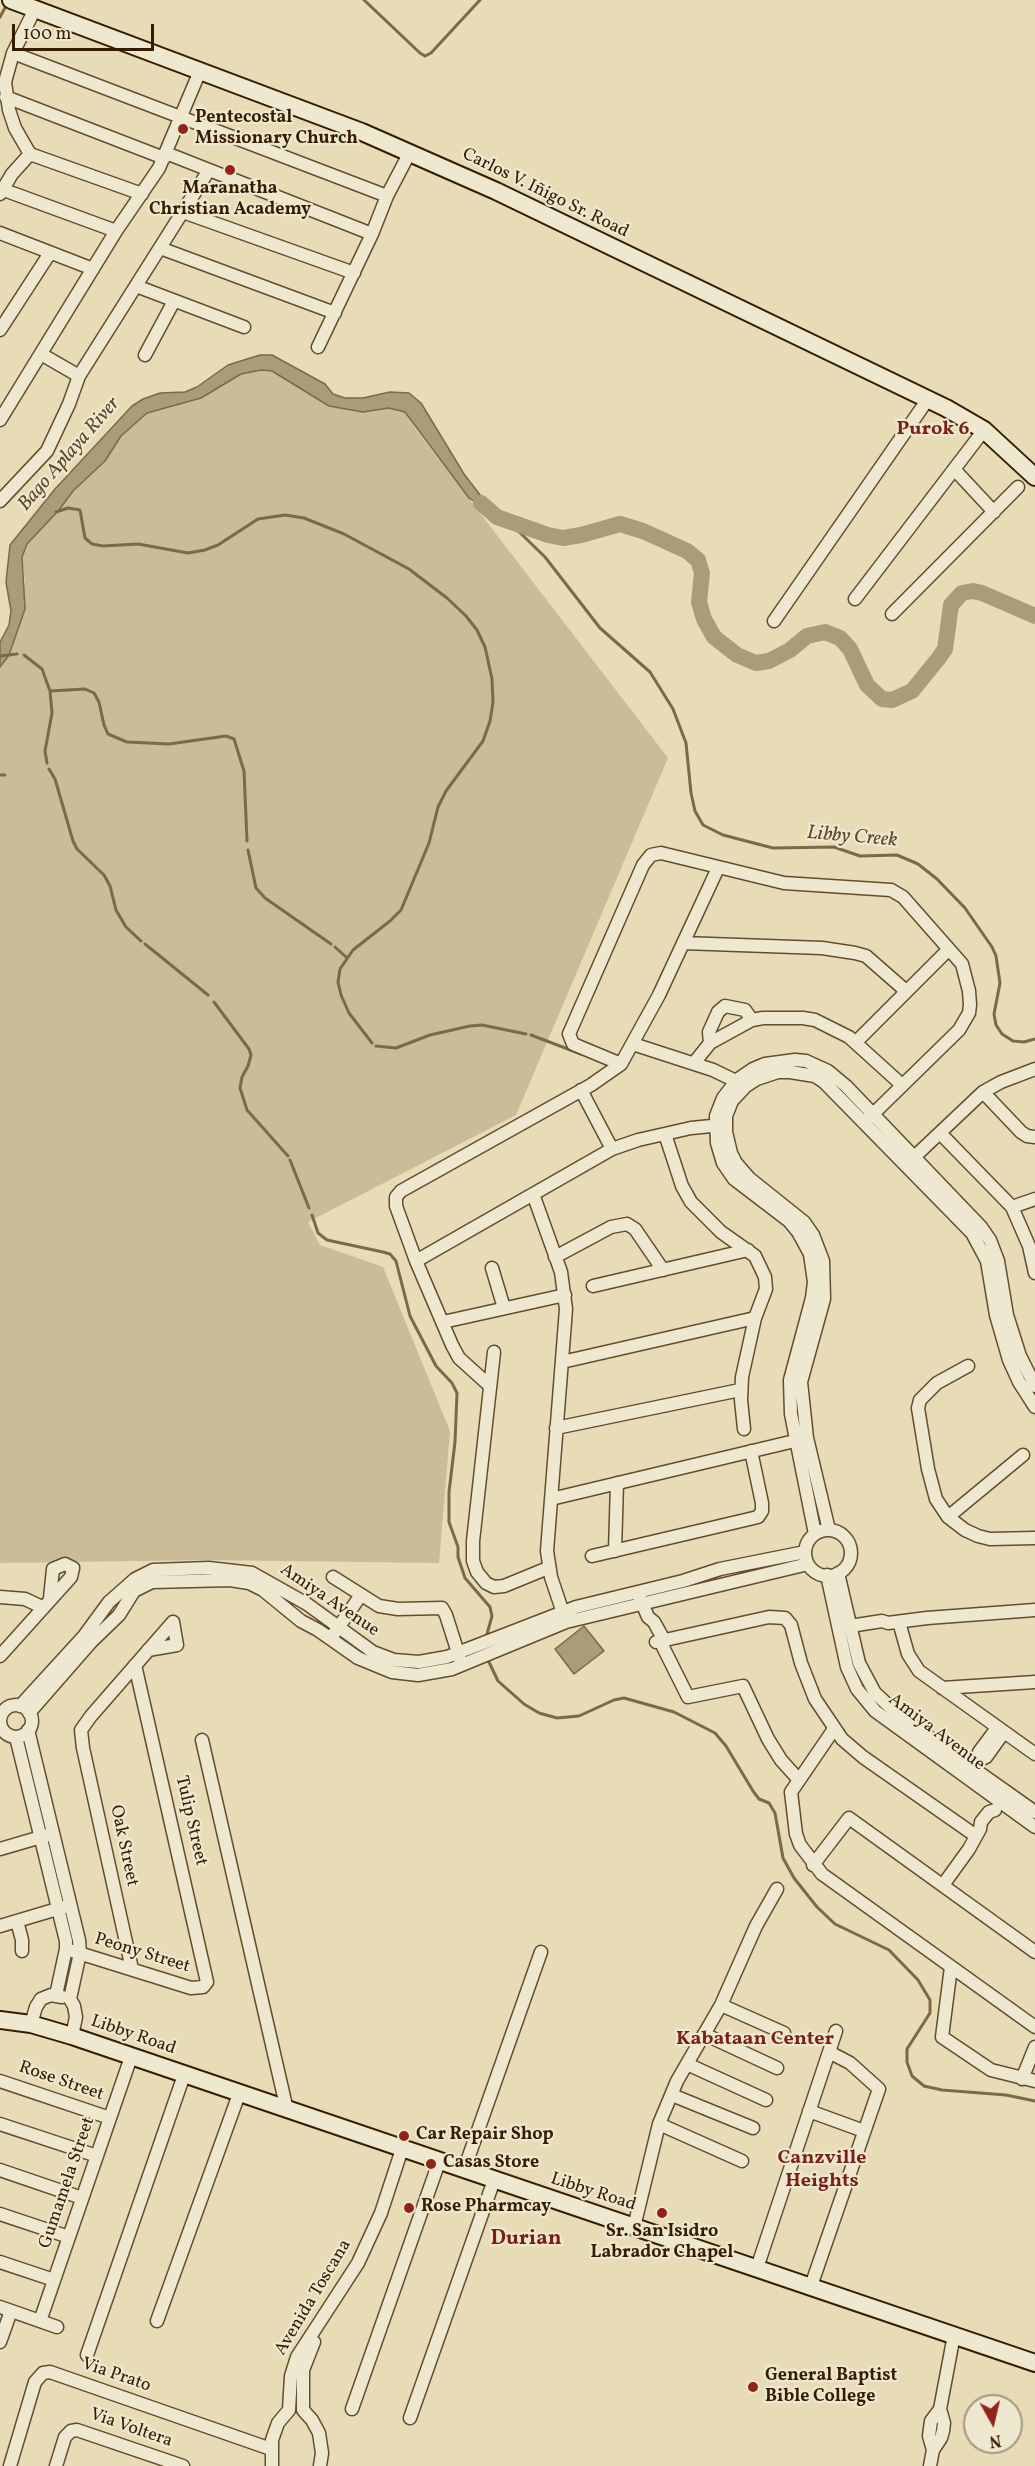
<!DOCTYPE html>
<html>
<head>
<meta charset="utf-8">
<style>
  body { margin:0 }
  #map { position:relative; width:1035px; height:2466px; overflow:hidden; background:#e7dcb6; font-family:Vollkorn,serif }
  canvas { display:block }
  .north { position:absolute; left:963px; top:2394px; width:60px; height:60px; box-sizing:border-box; background:#efe8d0; border:2px solid #a5977d; border-radius:50%; rotate:172deg; font-size:16px; font-weight:700; line-height:24px; text-align:center; color:#361d00 }
  .north::after { content:''; display:block; margin:auto; width:21px; height:27px; background:#8f2418; clip-path:polygon(50% 0,100% 100%,50% 72%,0 100%) }
  .scale { position:absolute; left:12px; top:24px; width:142px; height:27px; box-sizing:border-box; border:3px solid #361d00; border-top:0; padding-left:8px; font-size:18px; line-height:21px; white-space:nowrap; color:#361d00; -webkit-text-stroke:4px #efe8d0; paint-order:stroke }
</style>
</head>
<body>
<div id="map">
<canvas width="1035" height="2466"></canvas>
<div class="north">N</div>
<div class="scale">100 m</div>
</div>
<script>
const ctx = document.querySelector('canvas').getContext('2d');
ctx.lineJoin = 'round';
function fillPath(path, color) { ctx.fillStyle = color; ctx.fill(path, 'evenodd'); }
const shape = rows => new Path2D(rows.map(r => 'M' + r).join(''));
function stroke(path, color, width, dash) { ctx.strokeStyle = color; ctx.lineWidth = width; ctx.lineCap = dash ? 'butt' : 'round'; ctx.setLineDash(dash || []); ctx.stroke(path); }
function drawText(font, color, halo, rows, align = 'center') {
  ctx.font = font + ' Vollkorn,serif'; ctx.lineWidth = 4.5; ctx.setLineDash([]); ctx.textBaseline = 'middle'; ctx.strokeStyle = halo; ctx.fillStyle = color; for (const [text, x, y, turn = 0] of rows) {
    ctx.save(); ctx.translate(x, y); ctx.rotate((+turn || 0) * Math.PI / 180); ctx.textAlign = isNaN(turn) ? turn : align; if (halo) ctx.strokeText(text, 0, 0); ctx.fillText(text, 0, 0); ctx.restore();
  }
}
const green = shape([
  [261,370,272,371,329,406,363,412,389,408,405,412,417,431,668,758,516,1115,308,1222,320,1245,383,1267,450,1431,439,1563,206,1560,0,1563,0,667,25,582,22,557,27,544,59,510,73,491,105,461,121,436,147,413,201,398,241,374]
]);
const water = shape([
  [260,355,272,355,325,384,333,394,345,398,363,398,390,392,409,393,421,403,464,474,497,517,469,498,405,412,389,408,363,412,329,406,272,371,261,370,241,374,201,398,147,413,121,436,105,461,73,491,59,510,27,544,22,557,25,609,9,655,0,667,0,642,9,625,11,611,6,582,10,545,55,489,132,406,143,399,160,393,185,392,197,387,228,365,260,355],
  [584,1626,604,1651,574,1674,555,1649,584,1626]
]);
const stream = shape([
  [364,0,420,53,425,56,431,53,480,0],
  [0,17,6,6],
  [56,512,68,508,80,510,85,538,92,544,103,546,138,544,188,553,205,550,218,545,258,519,285,515,304,518,344,534,409,569,447,598,466,616,477,630,485,647,492,679,493,702,490,721,483,741,446,791,438,807,429,843,401,910,390,921,353,950,340,969,338,982,341,995,349,1013,372,1043],
  [509,522,545,557,600,628,650,672,673,709,686,743,691,793,695,811,703,825,723,835,773,848,834,847,860,856,897,855,918,864,937,879,965,908,992,947,996,956,1000,983,994,1014,996,1025,1002,1034,1013,1041,1024,1042,1035,1039],
  [24,655,42,669,50,691,52,713,45,751,47,763],
  [0,656,17,654],
  [50,691,85,689,94,693,99,702,104,725,108,734,127,742,169,744,226,736,234,739,244,771,247,841],
  [49,769,55,779,73,841,77,849,104,875,110,886,116,910,126,927,141,941],
  [0,775,5,775],
  [248,850,256,888,265,898,331,944],
  [145,944,208,995],
  [335,947,346,957],
  [214,1002,249,1049,251,1055,248,1066,242,1077,240,1088,247,1110,288,1156],
  [531,1035,581,1054],
  [376,1046,396,1048,430,1035,470,1026,482,1025,526,1034],
  [290,1160,309,1208],
  [312,1215,318,1233,327,1240,383,1252,390,1254,396,1261,410,1316,436,1366,452,1383,457,1393,455,1442,449,1492,449,1522,458,1547,458,1557,465,1578,490,1607,492,1616,487,1634],
  [488,1660,498,1681,524,1704,539,1713,557,1718,579,1716,614,1700,624,1698,674,1712,715,1733,726,1746,753,1791,759,1799,769,1803,775,1813,783,1858,794,1878,817,1907,835,1924,889,1950,918,1980,930,2000,930,2013,907,2049,907,2062,912,2076,924,2086,942,2090,1006,2095,1035,2101]
]);
const river = shape([
  [481,503,497,517,548,535,563,538,581,535,620,524,643,531,687,551,698,560,702,573,699,602,704,619,714,637,737,655,756,663,769,661,790,650,807,636,825,632,840,638,850,649,867,685,882,699,892,700,912,691,938,659,945,649,951,605,962,593,973,591,982,593,1035,616]
]);
const street = shape([
  [31,17,13,53,5,82,9,110,15,128,30,154,142,194],
  [13,53,387,196],
  [6,97,164,158],
  [166,153,372,234],
  [4,190,116,231],
  [0,194,12,174,30,154],
  [183,212,354,273],
  [0,233,93,269],
  [160,248,335,313],
  [136,286,244,327],
  [0,330,50,253],
  [318,347,372,234,387,196,410,152],
  [41,354,79,376],
  [145,355,174,301],
  [0,420,116,231,159,168,200,71],
  [954,469,994,512],
  [0,501,47,451,69,404,79,376,209,170],
  [855,599,984,430],
  [892,614,1018,487],
  [774,621,928,399],
  [683,943,822,948,855,953,866,956,906,991],
  [856,1042,949,949],
  [710,1043,709,1032,718,1012,725,1006,745,1010,752,1020],
  [633,1044,713,1070,742,1084],
  [694,1063,710,1043,752,1020,763,1018,803,1018,815,1020,849,1037,902,1085],
  [621,1064,573,1044,569,1034,643,865,651,855,661,853,784,883,891,890,903,897,962,964,969,991,970,1005,969,1013,959,1030,868,1119],
  [581,1090,612,1149],
  [983,1092,1021,1132,1027,1136,1035,1137],
  [940,1133,1012,1207,1029,1246,1035,1273],
  [665,1134,682,1186,691,1202,721,1232,755,1256,765,1277,766,1289,755,1318,742,1377,741,1400,744,1429],
  [910,1161,983,1092,1001,1082,1035,1069],
  [533,1194,561,1272,566,1309,547,1551,551,1577,564,1616],
  [1012,1207,1035,1199],
  [555,1257,611,1227,627,1224,635,1229,663,1270],
  [416,1261,612,1149,638,1140,691,1128,722,1125],
  [492,1268,504,1308],
  [593,1286,748,1250],
  [443,1322,565,1295],
  [494,1352,473,1541,473,1561,477,1572,486,1583,494,1587,504,1586,548,1568],
  [562,1362,755,1318],
  [968,1366,937,1383,920,1400,918,1408,928,1469,936,1499,948,1517,965,1530,978,1536,990,1539,1035,1538],
  [490,1386,459,1358,452,1345,416,1261,396,1206,396,1197,401,1191,591,1085,621,1064,659,995,718,868],
  [556,1428,740,1390],
  [551,1499,803,1439],
  [948,1517,1023,1455],
  [829,1530,807,1438,801,1382,824,1299,823,1261,813,1235,804,1222,749,1178,736,1163,731,1153,726,1132,726,1116,732,1101,746,1086,757,1079,778,1072,790,1072,815,1076,824,1082,972,1233,987,1261,996,1315,1009,1360,1019,1382,1035,1407],
  '805 1553a23 23 0 1 1 46 0a23 23 0 1 1-46 0Z',
  [815,1534,791,1414,790,1380,812,1298,814,1282,810,1254,798,1232,789,1221,734,1179,723,1163,717,1143,716,1116,723,1098,737,1080,753,1069,765,1064,795,1060,806,1061,828,1071,846,1086,981,1227,990,1240,998,1261,1007,1315,1020,1356,1035,1386],
  [615,1551,617,1483],
  [592,1556,758,1517,762,1511,762,1503,751,1451],
  [838,1573,859,1663,875,1693,902,1718,1035,1812],
  [827,1575,847,1667,857,1689,875,1711,1035,1827],
  [333,1577,379,1606,398,1609,442,1608,446,1615,460,1659],
  [639,1596,648,1617,654,1622,664,1640,663,1647,688,1697,743,1686,768,1739,781,1760,799,1780],
  [0,1597,25,1599,42,1607],
  [899,1622,908,1654,919,1671,1035,1754],
  [850,1626,882,1621,888,1623,927,1618,1035,1610],
  [333,1635,361,1595],
  [656,1642,769,1617,785,1618,791,1625,801,1663,815,1699,842,1739,863,1757,976,1836],
  [148,1650,177,1645,173,1622],
  [0,1656,71,1577,73,1568,65,1564,53,1569,50,1598],
  [942,1688,1035,1682],
  '0 1721a16 16 0 1 1 32 0a16 16 0 1 1-32 0Z',
  [20,1706,84,1636,109,1602,135,1579,153,1570,209,1568,252,1573,307,1604,373,1652,394,1660,419,1662,447,1657,576,1607,683,1581,720,1569,805,1552],
  [29,1713,91,1642,119,1615,134,1591,152,1582,230,1580,249,1583,263,1590,301,1621,318,1630,358,1658,392,1672,418,1675,452,1669,566,1622,808,1564],
  [834,1729,791,1792,796,1834,800,1845,822,1874,1035,2027],
  [28,1730,79,1940,80,1953,70,1999,74,2006,76,2017,72,2036],
  [16,1737,66,1941,66,1949,56,1995],
  [202,1740,287,2110],
  [979,1760,979,1752,997,1728],
  [969,1775,979,1760,986,1757,1004,1732],
  [0,1849,48,1835],
  [813,1865,849,1818,1035,1952],
  [943,1885,969,1849,980,1829,981,1822,989,1812,995,1810],
  [17,1921,22,1940,22,1951],
  [0,1926,64,1907],
  [66,1949,191,1988,203,1987,207,1982,135,1665],
  [951,1967,942,2037,991,2070,1035,2081],
  [132,1969,83,1748,81,1730,91,1716,173,1622],
  [721,2005,784,2033],
  [31,2024,36,2007,41,1999,51,1995,62,1997],
  [704,2034,777,2068],
  [687,2064,766,2100],
  [1022,2079,1035,2047],
  [0,2081,110,2118],
  [672,2095,753,2128],
  [809,2111,864,2131],
  [0,2124,97,2156],
  [659,2124,742,2161],
  [0,2170,82,2198],
  [464,2170,541,1952],
  [0,2214,69,2237],
  [634,2227,659,2124,677,2081,721,2005,756,1926,777,1889],
  [0,2262,54,2280],
  [757,2268,836,2031],
  [811,2286,879,2089,850,2063,829,2052],
  [0,2307,57,2327],
  [40,2321,131,2057],
  [157,2321,239,2094],
  [0,2342,11,2311],
  [87,2355,184,2075],
  [352,2409,439,2162],
  [303,2410,303,2370,314,2342],
  [303,2410,312,2420,319,2433,322,2453,320,2466],
  [410,2418,494,2180],
  [933,2450,929,2436,931,2421,940,2409,954,2335],
  [10,2466,35,2382,43,2373,50,2372,271,2449],
  [56,2466,65,2437,71,2431,77,2430,183,2466],
  [272,2466,272,2440,278,2423,289,2410,291,2376,297,2357,358,2263,381,2213,402,2149],
  [930,2466,933,2450,941,2438,943,2431,944,2423,940,2409]
]);
const secondary = shape([
  [11,0,362,132,496,191,946,408,984,430,1035,477],
  [0,2020,31,2024,72,2036,1035,2363]
]);
const markers = [
  [183,129,6,"#8f2418"],
  [230,170,6,"#8f2418"],
  [404,2136,6,"#8f2418"],
  [431,2164,6,"#8f2418"],
  [409,2208,6,"#8f2418"],
  [662,2213,6,"#8f2418"],
  [753,2387,6,"#8f2418"]
];
const poiNames = [
  ["Pentecostal",195,119],
  ["Missionary Church",195,140],
  ["Maranatha",230,190,"center"],
  ["Christian Academy",230,211,"center"],
  ["Car Repair Shop",416,2136],
  ["Casas Store",443,2164],
  ["Rose Pharmcay",421,2208],
  ["Sr. San Isidro",662,2233,"center"],
  ["Labrador Chapel",662,2254,"center"],
  ["General Baptist",765,2377],
  ["Bible College",765,2398]
];
const streetNames = [
  ["Carlos V. Iñigo Sr. Road",545,194,26],
  ["Amiya Avenue",329,1601,34],
  ["Amiya Avenue",936,1733,37],
  ["Tulip Street",190,1821,77],
  ["Oak Street",123,1846,78],
  ["Peony Street",142,1954,17],
  ["Libby Road",133,2036,19],
  ["Rose Street",61,2082,19],
  ["Gumamela Street",68,2183,-71],
  ["Libby Road",593,2193,18],
  ["Avenida Toscana",314,2298,-59],
  ["Via Prato",116,2376,19],
  ["Via Voltera",131,2429,19]
];
const neighbourhoodNames = [
  ["Purok 6",933,430],
  ["Kabataan Center",755,2040],
  ["Canzville",822,2159],
  ["Heights",822,2182]
];
const waterNames = [
  ["Bago Aplaya River",70,455,-49],
  ["Libby Creek",852,838,5]
];
const quarterNames = [
  ["Durian",526,2240]
];
fillPath(green, '#c9bc97');
fillPath(water, '#ab9b78');
stroke(water, '#7c6948', 1.5);
stroke(stream, '#7c6948', 3);
stroke(river, '#ab9b78', 16);
stroke(street, '#624d2e', 15);
stroke(secondary, '#361d00', 20);
stroke(street, '#efe8d0', 12);
stroke(secondary, '#efe8d0', 16);
for (const [x, y, r, color] of markers) { const dot = new Path2D(); dot.arc(x, y, r, 0, 2 * Math.PI); ctx.fillStyle = color; ctx.fill(dot); stroke(dot, '#efe8d0', 2); }
drawText('bold 18px', '#361d00', '#efe8d0', poiNames, 'left');
drawText('18px', '#361d00', '#efe8d0', streetNames);
drawText('bold 20px', '#7a1f14', '#efe8d0', neighbourhoodNames);
drawText('italic 20px', '#5f492a', '#efe8d0', waterNames);
drawText('bold 21px', '#7a1f14', '#efe8d0', quarterNames);
</script>
</body>
</html>
